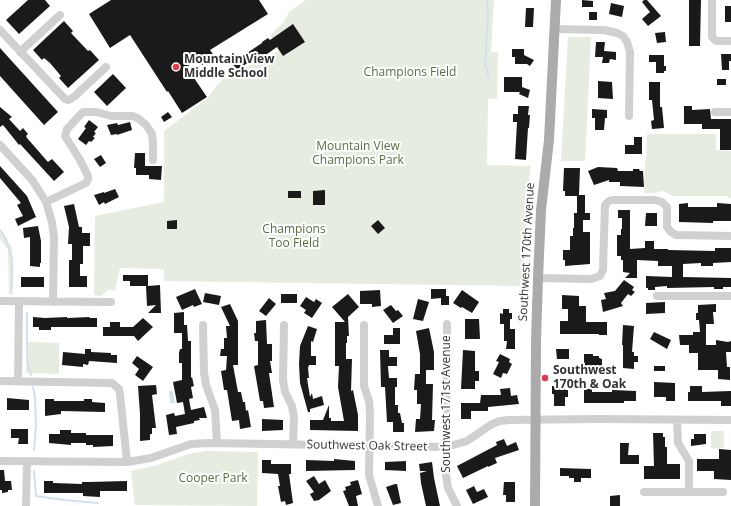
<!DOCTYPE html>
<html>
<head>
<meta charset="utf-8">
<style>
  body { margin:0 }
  canvas { display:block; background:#fff }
</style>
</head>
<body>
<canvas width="731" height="506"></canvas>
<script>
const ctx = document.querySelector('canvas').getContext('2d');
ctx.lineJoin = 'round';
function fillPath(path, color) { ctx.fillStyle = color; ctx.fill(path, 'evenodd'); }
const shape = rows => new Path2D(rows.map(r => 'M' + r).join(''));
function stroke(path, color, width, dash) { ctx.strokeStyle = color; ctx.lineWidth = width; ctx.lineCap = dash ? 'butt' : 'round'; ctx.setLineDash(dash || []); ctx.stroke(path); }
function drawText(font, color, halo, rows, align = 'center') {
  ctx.font = font + ' "Open Sans",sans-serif'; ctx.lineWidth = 4; ctx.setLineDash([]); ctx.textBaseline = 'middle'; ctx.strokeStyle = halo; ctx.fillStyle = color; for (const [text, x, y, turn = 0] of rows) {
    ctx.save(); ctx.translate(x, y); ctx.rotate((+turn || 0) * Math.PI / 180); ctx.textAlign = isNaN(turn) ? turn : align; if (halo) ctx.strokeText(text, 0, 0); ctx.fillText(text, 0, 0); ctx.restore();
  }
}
const green = shape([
  [306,0,494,0,491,52,498,52,497,99,488,99,487,165,531,166,528,188,531,191,531,195,530,212,527,212,523,286,164,281,164,269,120,268,115,290,108,290,101,296,94,295,95,216,164,202,164,131,208,98,217,85,227,76,240,69,260,62,280,50,270,35,284,22,289,12],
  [568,37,591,37,585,161,561,161],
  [647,134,716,134,716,150,731,151,731,198,728,198,727,196,673,196,663,191,653,193,644,193,645,161,646,161],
  [0,232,12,247,13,294,9,294,8,249,0,239],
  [26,342,59,343,59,374,27,373,26,371],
  [711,431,724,431,724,448,711,448],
  [206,451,258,452,257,506,135,505,131,471,157,465,188,454]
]);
const water = shape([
  [169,391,173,391,175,403,170,403]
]);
const stream = shape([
  [487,0,488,17,485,64,489,78],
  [0,230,6,239,12,259,12,288],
  [27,313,27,358,31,375],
  [33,387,35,397,36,425,34,450],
  [34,471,36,496,64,500,98,503]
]);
const building = shape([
  [28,0,45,0,50,6,19,34,6,20],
  [111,0,259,0,268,14,210,50,215,57,202,65,198,59,188,66,194,74,192,75,207,97,182,113,168,91,167,92,130,35,110,48,89,14],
  [582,0,593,1,593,7,582,7],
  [644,0,647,0,661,16,648,26,642,19,650,12,642,2],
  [689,0,701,0,700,46,689,46],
  [611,3,624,6,622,17,609,14],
  [725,6,731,6,731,22,725,22],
  [526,8,534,8,533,27,525,27],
  [589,12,597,12,597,20,589,20],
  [64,21,73,31,71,33,88,51,90,50,99,60,68,88,59,78,61,76,50,63,44,58,42,60,33,50],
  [293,24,305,42,283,56,277,47,267,54,268,55,261,60,258,56,237,70,232,63,262,43,262,42,268,38,270,40],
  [665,32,666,42,657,43,655,33],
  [596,42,605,42,604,51,616,52,616,60,610,59,609,63,602,63,603,57,595,57],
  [0,48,58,112,44,125,0,76],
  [512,49,524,49,524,55,534,60,530,66,527,64,515,64,515,57,512,57],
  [721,54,731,54,731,61,729,61,729,70,722,70],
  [649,55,664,55,664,66,666,66,666,71,664,71,664,73,656,73,656,62,649,62],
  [113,74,126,88,107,106,94,92],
  [504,77,522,77,522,87,530,90,528,98,519,94,520,92,504,92],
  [717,79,726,79,726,85,717,85],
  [598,81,612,82,613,99,598,98],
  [649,82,660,82,660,107,662,107,664,128,652,129,651,121,654,120,652,100,649,100],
  [518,106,529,106,528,115,530,115,529,128,528,128,526,160,515,159,517,122,513,122,513,114,518,114],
  [684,106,692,106,692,110,710,109,711,119,731,119,731,150,720,150,720,129,702,129,702,124,684,124],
  [0,107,12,117,9,119,20,131,23,128,28,134,26,136,27,138,48,162,52,159,64,172,54,181,20,144,19,145,3,125,0,127],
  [592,109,607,110,607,118,605,118,604,130,595,130,595,118,592,118],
  [168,112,172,117,164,122,161,117],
  [89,120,98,127,94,132,96,133,93,137,95,138,91,142,89,141,86,145,78,139,86,128,84,127],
  [130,122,132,130,117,135,117,134,111,135,107,125,117,123,118,125],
  [634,137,642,137,642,154,625,154,625,145,634,145],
  [135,153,145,153,145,166,162,166,161,180,149,179,149,175,136,175,136,168,134,168],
  [101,155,106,163,100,167,94,159],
  [0,166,27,196,36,217,18,226,15,219,23,216,17,205,21,203,0,178],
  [598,167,617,168,618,171,633,171,633,169,639,169,640,171,643,171,644,187,620,186,620,182,609,182,609,180,594,185,588,171],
  [564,168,580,168,579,195,585,195,585,213,590,213,590,220,583,220,583,232,590,232,590,264,565,266,565,260,563,260,563,250,570,250,570,236,573,236,573,228,574,228,574,213,577,213,577,196,565,196,565,191,563,191],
  [115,189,119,197,105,204,104,202,99,205,94,195,104,192,104,193],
  [325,190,325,205,313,205,313,191],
  [288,191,301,191,301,198,288,198],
  [688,203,688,207,717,207,717,203,731,204,731,221,713,221,713,223,679,222,679,204],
  [74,204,79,227,82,227,82,233,90,233,90,246,83,246,83,264,80,264,80,276,87,276,87,287,69,287,69,260,72,260,72,244,68,244,69,227,64,206],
  [618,210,630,210,630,249,645,248,645,241,654,241,654,249,668,249,668,250,715,251,715,248,731,248,731,262,713,263,713,266,701,266,701,263,683,264,683,277,731,278,731,287,723,287,723,289,714,289,714,287,667,288,667,286,655,287,655,290,648,290,648,288,646,288,646,276,672,277,672,266,658,266,658,261,637,260,637,278,625,278,630,273,623,272,623,260,621,260,621,256,617,256,617,235,621,235,621,229,622,229,622,218,618,218],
  [646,213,657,213,657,226,645,226],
  [177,220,177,229,167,229,167,221],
  [378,220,385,228,378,234,371,226],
  [38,226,41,241,41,263,40,263,40,267,30,266,30,237,24,238,23,228],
  [123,275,148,275,148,286,160,285,161,313,148,313,156,305,147,306,146,286,130,286,130,281,123,281],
  [21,277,44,277,44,287,21,287],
  [624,280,634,287,632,290,635,292,631,296,628,294,621,303,623,306,603,312,601,300,606,299,604,293,615,291],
  [195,289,202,304,194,307,193,305,182,310,176,297],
  [431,289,446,289,446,296,449,296,449,305,441,305,441,298,431,299],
  [380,290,381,306,372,307,372,304,360,304,360,291],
  [462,290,479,302,472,313,462,307,461,308,453,303],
  [205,293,221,296,219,305,203,302],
  [281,294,297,294,297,303,281,303],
  [348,294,359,307,348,317,349,336,347,336,347,343,346,343,346,359,352,359,351,391,353,390,358,415,358,431,310,430,310,420,323,420,329,405,329,418,331,418,331,421,344,421,338,387,339,366,335,366,335,322,345,322,332,307],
  [562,295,579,296,579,306,586,306,586,322,607,322,607,335,599,335,599,334,560,334,560,321,568,321,568,309,562,309],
  [306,297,314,302,316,299,322,303,312,318,304,313,306,310,300,306],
  [269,298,276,304,266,316,259,311],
  [418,299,429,302,423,321,413,319],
  [665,302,665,313,646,314,646,303],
  [230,304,238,321,238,365,233,365,238,392,241,392,243,402,245,402,246,411,248,410,251,427,240,429,239,420,232,421,227,390,224,390,221,371,226,370,227,356,220,356,221,349,224,349,224,338,227,338,226,326,230,326,221,307],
  [716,304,716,312,713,312,714,324,706,324,706,345,716,345,716,340,728,342,731,341,731,352,726,352,727,367,730,367,730,380,718,379,718,370,698,370,698,353,689,353,689,345,680,345,679,335,693,335,693,332,700,332,699,320,696,320,696,313,698,313,698,305],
  [391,305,396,311,398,310,403,316,393,323,383,310],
  [503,309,509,309,509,313,512,313,512,319,510,319,510,329,515,329,515,349,506,349,507,341,504,341,504,324,500,324,500,313,503,314],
  [184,312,184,325,187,325,188,341,191,341,191,378,192,377,194,386,191,387,193,398,189,399,191,410,204,407,207,418,199,418,200,420,194,421,194,423,176,427,177,434,169,435,166,415,174,413,175,416,185,414,183,402,177,403,173,382,182,380,182,363,179,363,179,353,180,349,182,349,182,333,174,333,174,313],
  [33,317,45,318,67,317,67,318,90,317,89,318,97,318,97,327,51,327,51,330,39,330,39,327,33,327],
  [143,318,153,327,138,341,134,336,103,336,103,327,110,327,110,322,120,322,120,327,133,327],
  [465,319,479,319,480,339,465,339],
  [266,320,267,344,272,344,272,361,270,361,272,373,269,373,274,407,264,408,263,401,260,401,254,366,258,365,258,341,255,341,254,333,256,333,256,321],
  [623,325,634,326,632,352,634,352,634,356,638,356,638,362,634,362,634,369,623,368,623,345,622,345],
  [308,326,317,329,313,342,311,341,311,356,316,356,316,365,309,365,308,368,309,378,307,378,310,397,312,393,313,399,322,396,324,405,310,409,310,412,308,412,300,383,299,364,300,346],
  [393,328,400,328,400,344,384,344,384,335,393,335],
  [429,328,434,352,434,370,426,370,426,384,433,384,432,420,435,420,434,431,415,432,416,419,420,419,421,404,417,404,417,390,414,390,415,374,420,374,420,354,416,331],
  [654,332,671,340,667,349,650,339],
  [85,349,91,349,91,352,111,353,111,355,117,355,117,363,89,361,88,365,83,364,83,367,62,365,63,352,85,354],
  [556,349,569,349,569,359,557,359],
  [380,350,389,350,389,357,397,357,397,366,388,366,389,378,397,378,397,387,395,387,395,405,398,405,398,413,400,413,402,423,404,423,404,432,393,432,393,422,387,422,385,387,381,387],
  [463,350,475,351,475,371,479,371,479,381,475,381,475,389,461,389],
  [500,354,510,359,509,362,512,364,507,374,503,373,501,378,493,374,499,362,496,361],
  [584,354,593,354,593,356,599,356,599,358,602,359,602,367,593,367,593,370,584,370],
  [137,356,153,367,143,381,135,375,139,369,132,363],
  [654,366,665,366,665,371,654,371],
  [654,382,675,383,675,401,666,401,666,397,654,397],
  [156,385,157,394,152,395,156,428,152,428,152,434,150,434,150,440,140,441,140,414,138,386],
  [552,386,565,387,565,390,568,390,568,397,565,397,565,406,554,406,554,394,552,394],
  [690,386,702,386,702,392,731,391,731,406,721,406,721,401,688,401,688,392,690,392],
  [510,388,511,396,517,395,519,404,488,407,488,411,471,411,471,419,461,419,461,403,480,403,481,395,501,395,500,389],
  [584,389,592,389,592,392,612,392,612,390,636,391,636,401,624,401,624,403,584,403],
  [7,398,29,400,29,410,7,410],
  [45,399,54,399,54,401,84,401,84,399,92,399,92,402,105,403,105,412,61,411,61,414,45,416],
  [262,419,283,420,283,430,262,431],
  [11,429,28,429,28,444,18,444,19,438,11,438],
  [60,430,71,430,71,433,86,433,86,435,113,435,113,446,93,447,93,445,86,445,86,443,71,443,71,445,49,443,49,434,60,434],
  [653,433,663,433,663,437,665,437,665,447,667,447,667,464,680,464,680,479,644,479,644,466,654,466],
  [694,434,706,434,706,444,691,446,691,439,694,439],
  [504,439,507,446,516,442,519,450,495,458,497,463,488,467,488,466,463,478,457,466,497,445,496,442],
  [620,443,629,443,628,455,639,455,639,464,620,464],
  [719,449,731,450,731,480,714,479,714,471,697,471,697,459,719,459],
  [334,459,355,461,355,470,306,471,306,460,334,461],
  [262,460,271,460,271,464,291,464,291,474,289,474,293,503,286,505,285,501,281,502,278,486,280,486,278,474,262,473],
  [406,461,406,471,385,470,385,462],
  [432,462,434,478,440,506,426,506,421,483,420,473,427,471,420,471,419,464],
  [560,468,591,469,591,478,581,478,581,482,574,482,574,478,569,478,569,476,560,476],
  [0,470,4,470,5,481,11,481,12,490,8,490,8,492,2,493,2,490,0,490],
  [314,476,319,484,325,480,331,491,319,500,314,501,310,494,314,492,306,481],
  [358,480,362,494,356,496,358,506,349,506,343,491,346,490,345,487,351,485,350,482],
  [44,481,53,481,53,483,82,484,82,482,88,482,127,481,127,491,100,491,100,497,83,496,83,493,44,493],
  [504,482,515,482,515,502,506,502,506,495,503,495],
  [395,484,397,484,401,503,393,505,386,487],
  [474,486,477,492,484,489,488,497,473,504,466,490],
  [620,495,620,506,610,506,610,496]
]);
const minor = shape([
  [712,0,712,37,716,41,731,41],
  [554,29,604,30,617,33,623,36,627,42,630,52,629,116],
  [0,30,65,99,69,100,75,96,106,67],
  [20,52,60,15],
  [715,112,731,112],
  [0,145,33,181,46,202,52,222,54,238,53,302],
  [46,202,86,183,88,179,88,176,80,160,65,136,67,129,83,112,96,112,111,116,133,116,139,119,146,125,152,134,153,143,153,160],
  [538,278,591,279,600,276,603,270,605,205,609,201,612,200,655,200,662,202,667,207,667,227,671,232,676,235,731,236],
  [657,296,731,296],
  [0,301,111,302],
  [447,324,446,475,448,488,457,506],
  [203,325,204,373,206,385,215,410,217,443],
  [284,325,283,380,285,392,292,406,294,417,293,444],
  [364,325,364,386,369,401,370,414,369,475,378,506],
  [0,381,112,383,119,389,120,394,127,462],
  [18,381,19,301],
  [677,420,678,443,689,461,689,491],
  [0,461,127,462,151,458,191,444,210,443,446,447,467,441,492,424,500,421,509,420,598,419,731,420],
  [644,492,723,492],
  [26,506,27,462]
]);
const major = shape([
  [535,506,536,341,538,278,541,210,549,140,556,0]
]);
const markers = [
  [176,67,4,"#e63946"],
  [545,378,4,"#e63946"]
];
const poiNames = [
  ["Mountain View",184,60],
  ["Middle School",184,74],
  ["Southwest",553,371],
  ["170th & Oak",553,385]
];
const parkNames = [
  ["Champions Field",410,73],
  ["Mountain View",358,147],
  ["Champions Park",358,161],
  ["Champions",294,230],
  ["Too Field",294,244],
  ["Cooper Park",213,479]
];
const streetNames = [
  ["Southwest 170th Avenue",527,252,-87],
  ["Southwest 171st Avenue",447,404,-90],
  ["Southwest Oak Street",367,446,1]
];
fillPath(green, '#e6ecdf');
fillPath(water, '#cfe2ee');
stroke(stream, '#cfe2ee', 2);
fillPath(building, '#1a1a1a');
stroke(minor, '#d0d0d0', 8);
stroke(major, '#ababab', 10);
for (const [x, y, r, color] of markers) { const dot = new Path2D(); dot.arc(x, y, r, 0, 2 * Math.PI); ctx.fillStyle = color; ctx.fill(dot); stroke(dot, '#fff', 1.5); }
drawText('bold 12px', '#333', '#fff', poiNames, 'left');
drawText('12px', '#56703f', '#fff', parkNames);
drawText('12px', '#333', '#fff', streetNames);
</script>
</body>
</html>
